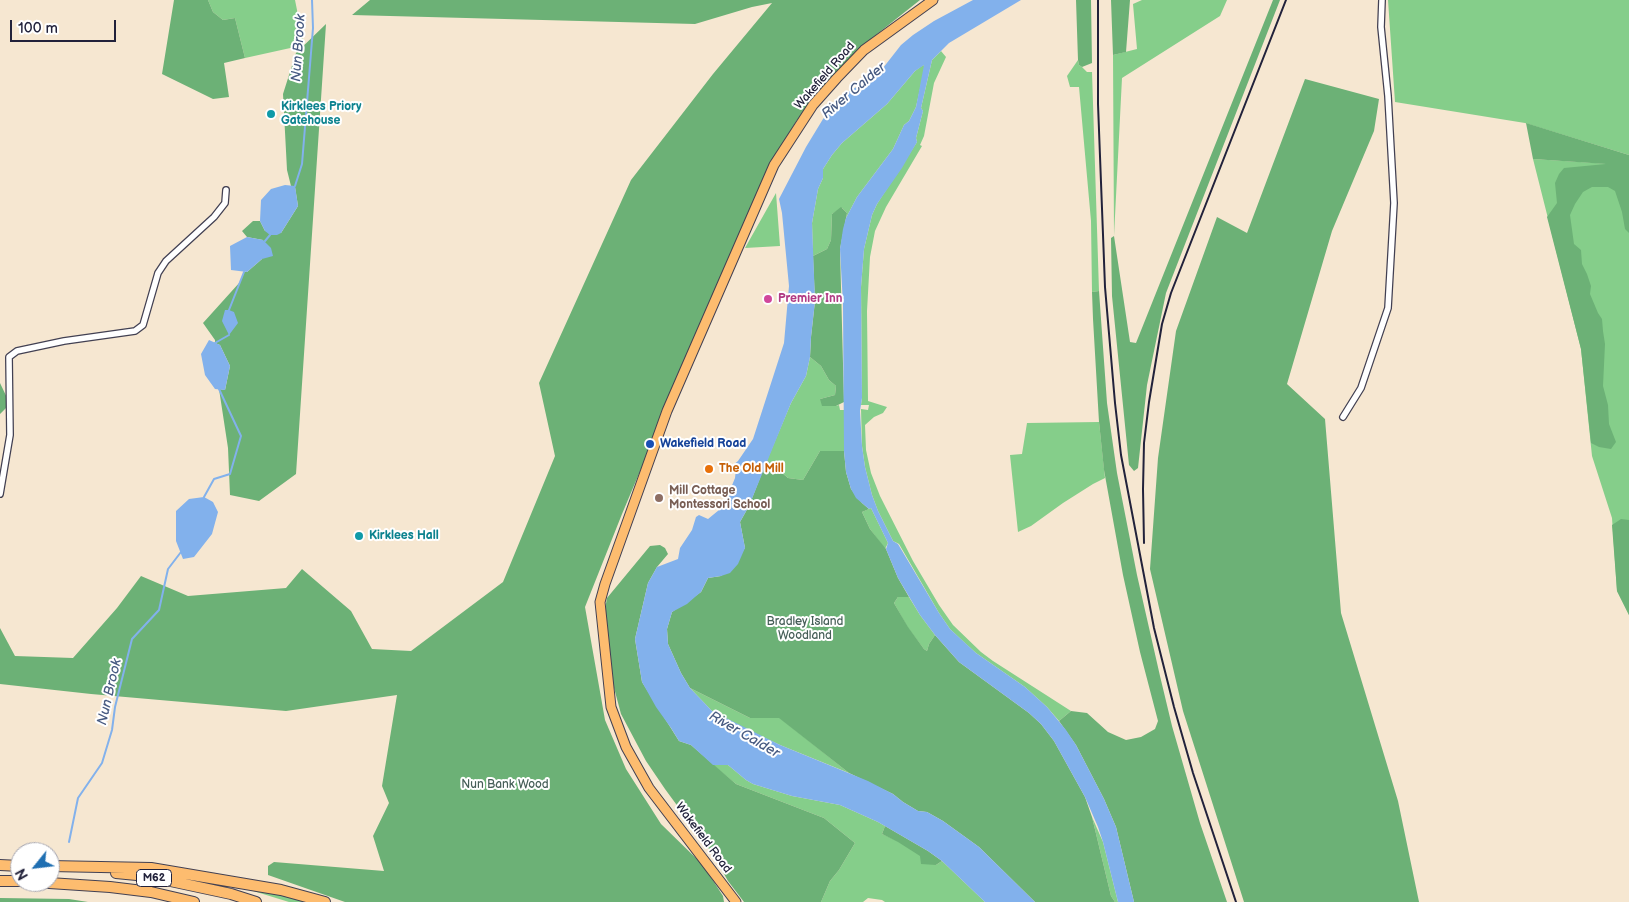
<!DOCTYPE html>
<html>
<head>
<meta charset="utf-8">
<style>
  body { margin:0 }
  #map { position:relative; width:1629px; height:902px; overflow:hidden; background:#f6e7d1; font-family:"Balsamiq Sans",sans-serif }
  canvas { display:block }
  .north { position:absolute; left:10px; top:842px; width:50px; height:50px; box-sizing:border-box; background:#fff; border:1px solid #a7a7b1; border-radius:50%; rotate:241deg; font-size:14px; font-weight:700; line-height:20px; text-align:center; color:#22223b }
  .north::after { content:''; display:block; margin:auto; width:18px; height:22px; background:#1f6fb2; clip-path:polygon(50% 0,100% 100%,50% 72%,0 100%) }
  .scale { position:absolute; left:10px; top:20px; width:106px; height:22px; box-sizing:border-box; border:2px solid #22223b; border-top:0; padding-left:6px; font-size:15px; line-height:18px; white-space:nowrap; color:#22223b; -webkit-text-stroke:4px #fff; paint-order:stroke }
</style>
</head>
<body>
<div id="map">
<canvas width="1629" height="902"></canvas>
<div class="north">N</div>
<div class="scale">100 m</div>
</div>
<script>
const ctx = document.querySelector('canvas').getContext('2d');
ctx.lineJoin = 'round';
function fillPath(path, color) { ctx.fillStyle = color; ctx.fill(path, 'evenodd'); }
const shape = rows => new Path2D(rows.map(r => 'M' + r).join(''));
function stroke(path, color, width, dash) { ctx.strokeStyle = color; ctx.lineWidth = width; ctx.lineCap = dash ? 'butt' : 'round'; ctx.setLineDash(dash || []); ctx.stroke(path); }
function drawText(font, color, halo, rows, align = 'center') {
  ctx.font = font + ' "Balsamiq Sans",sans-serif'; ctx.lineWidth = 4; ctx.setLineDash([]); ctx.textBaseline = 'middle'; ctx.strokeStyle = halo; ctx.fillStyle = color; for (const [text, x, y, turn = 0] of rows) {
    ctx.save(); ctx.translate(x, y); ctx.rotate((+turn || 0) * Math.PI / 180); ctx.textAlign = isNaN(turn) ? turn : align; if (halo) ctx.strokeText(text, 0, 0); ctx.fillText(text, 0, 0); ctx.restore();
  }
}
const green = shape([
  [208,0,295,0,304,45,245,58,235,18,223,20,213,12],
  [1142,0,1227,0,1220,16,1122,78,1114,236,1113,55,1137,49,1133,4],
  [1388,0,1629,0,1629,155,1525,123,1395,102],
  [941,51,946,57,934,83,924,136,920,145,922,146,886,207,875,231,870,257,867,311,868,401,887,407,883,413,874,417,865,425,866,450,871,473,880,496,913,561,939,605,953,625,981,652,993,661,1071,711,1059,721,1047,707,1025,687,976,653,966,644,950,629,939,613,899,544,893,541,878,511,872,495,865,467,862,446,861,409,868,410,869,405,861,405,862,398,861,287,864,249,872,215,877,204,917,142,916,138,923,111,921,108,932,60],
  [1078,60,1079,65,1082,67,1087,72,1092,72,1099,291,1092,292,1091,221,1079,87,1070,87,1067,76],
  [923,65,925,66,916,107,909,121,904,125,893,149,857,197,846,218,847,213,842,208,832,214,831,240,827,249,813,256,812,223,818,189,823,178,823,169,832,155,842,143,887,104,915,71],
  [1533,159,1611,164,1629,186,1629,615,1617,591,1612,518,1592,456,1581,349],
  [776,193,780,246,745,248],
  [810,357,821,366,829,380,836,386,835,395,820,399,836,406,839,405,840,410,844,410,844,451,820,451,803,480,788,478,767,460,791,403,806,376],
  [1099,422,1105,478,1093,484,1063,503,1031,526,1018,532,1010,455,1022,454,1027,423],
  [871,508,888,543,885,549,870,529,862,512],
  [898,597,909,597,920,615,935,635,929,644,927,651,924,649,908,628,894,603],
  [690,688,750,718,779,717,849,773,780,745,725,719,712,711],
  [713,765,728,765,746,780,753,784,792,796,840,805,878,822,885,826,882,834,898,841,936,865,942,861,985,902,885,902,882,900,868,898,863,902,821,902,830,881,839,870,855,843,824,818,736,784],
  [1092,817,1103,842,1118,902,1115,902,1111,896],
  [249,888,252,888,310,902,289,902,250,890]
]);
const forest = shape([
  [174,0,208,0,213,12,223,20,235,18,245,58,224,63,229,97,213,99,162,74],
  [370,0,920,0,857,50,797,120,766,172,622,514,585,607,605,720,626,769,661,824,703,865,723,896,724,902,345,902,268,875,268,866,274,862,384,871,373,836,389,803,382,786,397,695,286,711,91,694,0,684,0,628,15,656,73,658,117,608,141,576,188,596,286,588,302,569,351,611,372,649,411,651,503,582,555,456,539,383,631,180,713,74,772,3,752,7,695,24,352,15],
  [1076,0,1091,0,1092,63,1082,67,1079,65,1078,60],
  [1111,0,1130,0,1126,52,1113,55],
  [1273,0,1280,0,1166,293,1147,385,1138,468,1134,471,1129,465,1112,296,1111,238,1114,236,1130,342,1136,343],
  [326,24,296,474,259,501,230,495,228,448,219,389,225,390,230,366,220,345,215,343,215,340,203,323,240,282,244,272,247,272,262,259,263,240,247,237,242,231,253,221,260,221,265,231,281,233,298,206,295,187,291,186,287,170,283,94,296,53],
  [1305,79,1379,99,1374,131,1332,231,1287,384,1325,419,1341,613,1398,801,1419,902,1244,902,1183,711,1150,569,1158,458,1176,331,1217,217,1247,233],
  [1526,123,1629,155,1629,233,1625,229,1622,212,1615,191,1608,187,1592,187,1583,192,1575,204,1570,215,1574,244,1581,250,1582,264,1587,274,1591,286,1590,294,1598,313,1602,319,1603,331,1605,344,1603,386,1608,405,1609,424,1616,442,1611,449,1599,447,1591,443,1581,349,1547,217,1557,203,1555,183,1559,174,1564,168,1606,164,1533,159],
  [841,207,847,213,840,249,844,402,836,406,822,406,820,399,835,395,836,386,829,380,821,366,810,357,811,337,815,301,813,256,827,249,831,240,832,214],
  [1099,291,1107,403,1117,473,1137,575,1160,676,1172,726,1200,823,1227,902,1134,902,1116,827,1104,799,1076,745,1059,721,1071,711,1087,713,1108,732,1126,740,1141,737,1155,729,1158,721,1140,652,1123,575,1104,470,1099,422,1093,319,1092,292],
  [0,383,10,404,0,414],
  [820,451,844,451,846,472,851,489,862,503,869,509,862,512,870,529,886,549,898,578,909,597,898,597,894,603,908,627,924,649,927,651,929,644,935,635,959,662,1029,713,1041,724,1054,741,1085,797,1092,817,1111,896,1115,902,1035,902,979,847,943,821,927,812,918,811,903,802,893,794,849,773,779,718,750,718,690,688,681,673,668,644,667,629,672,612,701,592,708,578,721,576,745,548,740,522,749,506,767,460,788,478,803,480],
  [1621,519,1629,520,1629,615,1617,591,1612,525],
  [660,545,665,548,668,554,657,567,648,583,635,639,642,682,679,741,691,745,736,784,824,818,855,843,839,870,830,881,821,902,744,902,728,881,712,853,665,789,646,761,621,714,613,684,609,658,605,609,607,598,650,546],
  [885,826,928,851,942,861,936,865,921,864,920,856,898,842,882,834],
  [0,898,69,899,88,902,0,902]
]);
const water = shape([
  [973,0,1021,0,949,43,932,60,921,108,923,111,916,138,917,142,902,168,877,204,872,215,864,249,861,287,862,398,860,411,862,446,865,467,872,495,878,511,893,541,898,544,939,613,950,629,976,653,1025,687,1047,707,1066,730,1076,745,1104,799,1116,827,1134,902,1118,902,1103,842,1098,827,1085,797,1054,741,1041,724,1029,713,959,662,935,635,920,615,898,578,886,549,888,543,871,508,869,509,856,498,851,489,846,472,844,451,843,305,840,249,843,229,846,218,857,197,893,149,904,125,909,121,916,107,924,65,915,71,887,104,842,143,832,155,823,169,823,178,818,189,812,223,815,301,811,337,810,357,806,376,791,403,749,506,740,522,745,548,738,564,730,573,721,576,708,578,701,592,695,597,687,604,672,612,667,629,668,644,681,673,690,688,712,711,780,745,868,781,893,794,903,802,918,811,927,812,943,821,979,847,1035,902,985,902,942,861,928,851,878,822,840,805,792,796,753,784,746,780,728,765,713,765,691,745,679,741,671,728,656,707,642,682,635,639,648,583,657,567,678,559,680,548,692,530,696,517,699,515,708,519,719,510,726,500,735,478,736,469,733,465,738,461,753,439,784,343,789,286,782,213,779,199,806,147,823,119,847,92,876,77,901,45,913,35,934,21],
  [285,185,295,186,298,206,281,233,277,235,270,235,265,231,260,221,261,200,271,189],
  [247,237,263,240,271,248,273,256,262,259,247,272,231,270,230,246],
  [225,310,229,310,234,312,238,323,229,335,222,321],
  [209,340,220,345,230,366,225,390,215,389,205,375,201,354],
  [204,497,213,502,218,512,212,534,194,557,183,559,176,541,176,511,189,499]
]);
const stream = shape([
  [295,186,302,164,313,28,312,0],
  [265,241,270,235],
  [229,310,244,272],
  [215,343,229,335],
  [204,497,214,479,230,474,241,436,219,389],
  [69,842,78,798,102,763,112,730,115,707,132,639,159,610,168,569,181,552]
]);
const minor = shape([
  [1343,417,1361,388,1388,308,1394,203,1388,96,1381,27,1382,0],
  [0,494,10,435,9,357,17,351,64,341,135,331,143,325,158,273,166,261,214,217,225,203,226,190]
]);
const trunk = shape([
  [736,902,649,788,626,747,611,707,600,602,605,584,667,411,774,165,813,105,837,78,864,50,933,0]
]);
const motorway = shape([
  [0,865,20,866],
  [50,866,151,868,281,890,325,902],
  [116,873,147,876,231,894,256,902],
  [0,881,20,881],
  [34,882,110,887,151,892,194,902]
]);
const rail = shape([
  [1098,0,1098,104,1105,287,1115,403,1121,455,1154,628,1174,707,1193,773,1236,902],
  [1144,543,1143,489,1144,443,1149,402,1162,324,1171,293,1286,0]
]);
const markers = [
  [271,114,5,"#0f9aa8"],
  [768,299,5,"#d1479c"],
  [650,444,5,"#1a4fb4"],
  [709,469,5,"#e8710a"],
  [659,498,5,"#8d6e63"],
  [359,536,5,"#0f9aa8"]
];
const shields = [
  [154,878,35]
];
const shieldNames = [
  ["M62",154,878]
];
const streetNames = [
  ["Wakefield Road",825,76,-49],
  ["Wakefield Road",703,838,53]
];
const cultureNames = [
  ["Kirklees Priory",281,107],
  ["Gatehouse",281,121],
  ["Kirklees Hall",369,536]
];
const hotelNames = [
  ["Premier Inn",778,299]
];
const transitNames = [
  ["Wakefield Road",660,444]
];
const foodNames = [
  ["The Old Mill",719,469]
];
const educationNames = [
  ["Mill Cottage",669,491],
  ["Montessori School",669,505]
];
const parkNames = [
  ["Bradley Island",805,622],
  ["Woodland",805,636],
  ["Nun Bank Wood",505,785]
];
const waterNames = [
  ["Nun Brook",299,48,-86],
  ["River Calder",854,91,-40],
  ["Nun Brook",110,692,-77],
  ["River Calder",744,735,30]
];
fillPath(green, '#85ce8a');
fillPath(forest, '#6cb176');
fillPath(water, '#82b1ec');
stroke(stream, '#82b1ec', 2);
stroke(minor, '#424052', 8);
stroke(trunk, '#424052', 11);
stroke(motorway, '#424052', 12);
stroke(minor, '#fff', 5.5);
stroke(trunk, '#fdbc6f', 9);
stroke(motorway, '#fdbc6f', 10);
stroke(rail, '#22223b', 2);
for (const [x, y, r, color] of markers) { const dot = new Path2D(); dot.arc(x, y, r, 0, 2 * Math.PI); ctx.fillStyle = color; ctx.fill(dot); stroke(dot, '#fff', 2); }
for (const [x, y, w] of shields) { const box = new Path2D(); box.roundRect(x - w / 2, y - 8.5, w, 17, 4); ctx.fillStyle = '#fff'; ctx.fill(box); stroke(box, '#22223b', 1); }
drawText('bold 11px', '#22223b', null, shieldNames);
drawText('12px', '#22223b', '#fff', streetNames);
drawText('bold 12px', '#0d838f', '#fff', cultureNames, 'left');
drawText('bold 12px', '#b23c85', '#fff', hotelNames, 'left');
drawText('bold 12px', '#164399', '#fff', transitNames, 'left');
drawText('bold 12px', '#c56008', '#fff', foodNames, 'left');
drawText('bold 12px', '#785e54', '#fff', educationNames, 'left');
drawText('12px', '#455e57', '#fff', parkNames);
drawText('italic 14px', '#485b82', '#fff', waterNames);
</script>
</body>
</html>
